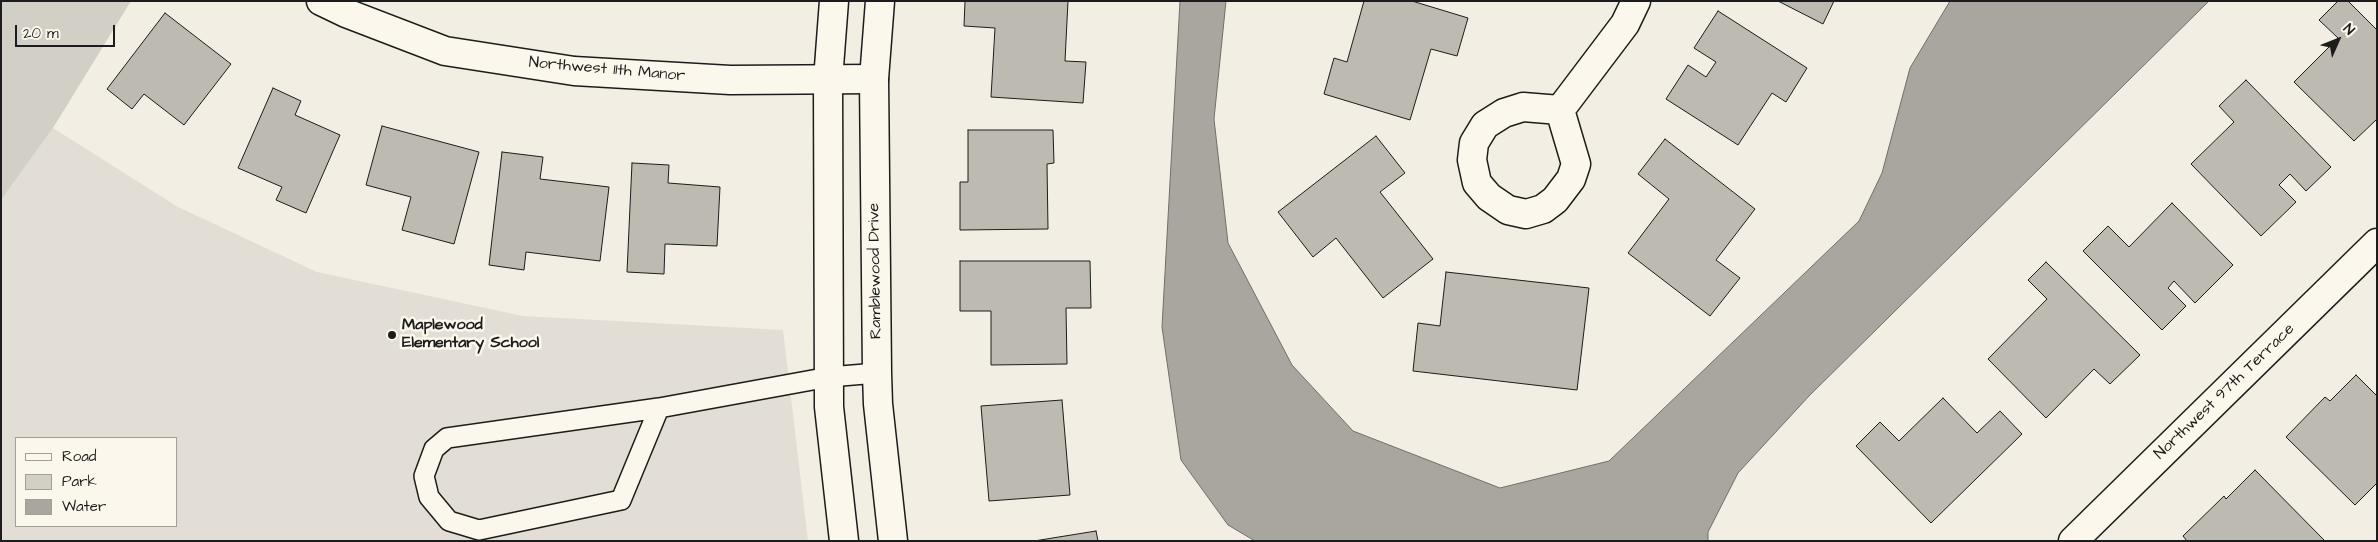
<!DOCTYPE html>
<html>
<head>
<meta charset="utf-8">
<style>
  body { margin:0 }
  #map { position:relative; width:2378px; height:542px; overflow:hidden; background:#f2eee4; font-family:"Architects Daughter",sans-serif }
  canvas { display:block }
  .frame { position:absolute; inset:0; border:2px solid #1c1c1c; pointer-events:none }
  .legend { position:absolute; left:15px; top:437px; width:162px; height:90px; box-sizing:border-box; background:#fbf7ec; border:1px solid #a29f99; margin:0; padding:6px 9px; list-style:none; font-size:15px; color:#1c1c1c }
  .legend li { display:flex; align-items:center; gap:10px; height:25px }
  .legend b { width:25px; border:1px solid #a29f99 }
  .north { position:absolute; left:2313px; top:15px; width:50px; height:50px; -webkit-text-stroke:4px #fbf7ec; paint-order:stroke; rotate:46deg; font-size:14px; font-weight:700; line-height:20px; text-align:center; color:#1c1c1c }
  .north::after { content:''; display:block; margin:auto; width:18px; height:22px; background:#1c1c1c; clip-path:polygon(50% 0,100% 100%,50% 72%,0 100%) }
  .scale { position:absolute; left:15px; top:25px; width:100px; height:22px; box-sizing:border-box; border:2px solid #1c1c1c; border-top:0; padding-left:6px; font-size:15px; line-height:18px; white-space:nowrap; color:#1c1c1c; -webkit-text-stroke:4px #fbf7ec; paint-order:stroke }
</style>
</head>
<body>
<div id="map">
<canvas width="2378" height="542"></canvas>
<div class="frame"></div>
<ul class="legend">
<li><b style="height:6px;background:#fbf7ec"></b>Road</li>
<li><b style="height:14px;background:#d2cfc6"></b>Park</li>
<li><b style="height:14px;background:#a9a6a0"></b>Water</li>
</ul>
<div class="north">N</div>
<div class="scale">20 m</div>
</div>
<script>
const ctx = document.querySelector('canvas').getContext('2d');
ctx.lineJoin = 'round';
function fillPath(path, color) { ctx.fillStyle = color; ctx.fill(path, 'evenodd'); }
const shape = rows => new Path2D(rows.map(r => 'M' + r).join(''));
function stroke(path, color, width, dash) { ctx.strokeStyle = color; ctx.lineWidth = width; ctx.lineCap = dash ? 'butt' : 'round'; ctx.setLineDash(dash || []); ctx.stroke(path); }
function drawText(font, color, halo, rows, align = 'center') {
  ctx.font = font + ' "Architects Daughter",sans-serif'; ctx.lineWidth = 5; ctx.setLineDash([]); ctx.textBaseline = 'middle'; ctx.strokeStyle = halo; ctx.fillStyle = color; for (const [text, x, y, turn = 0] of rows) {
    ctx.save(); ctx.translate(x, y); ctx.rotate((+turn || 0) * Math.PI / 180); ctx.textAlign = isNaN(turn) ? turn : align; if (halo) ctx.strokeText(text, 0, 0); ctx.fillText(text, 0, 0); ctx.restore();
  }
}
const built = shape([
  [53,128,178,207,317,272,523,316,783,330,808,541,1,541,1,200],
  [16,438,176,438,176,526,16,526]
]);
const green = shape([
  [1,1,131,1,53,128,1,200]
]);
const water = shape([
  [1180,1,1226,1,1214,119,1228,243,1292,365,1353,431,1500,488,1609,461,1859,221,1882,173,1910,68,1950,1,2209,1,1809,396,1738,473,1708,532,1708,541,1255,541,1228,525,1181,460,1162,327,1180,1]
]);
const building = shape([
  [965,1,1068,1,1065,61,1086,62,1083,103,991,97,995,28,964,26,965,1],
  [1364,1,1412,1,1468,18,1457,56,1431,49,1410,120,1324,94,1334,58,1347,62,1364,1],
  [1778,1,1834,1,1823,24,1778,1],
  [2338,1,2348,1,2377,30,2377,119,2354,141,2294,82,2338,38,2319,20,2338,1],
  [1718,11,1807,68,1786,102,1772,93,1738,145,1666,99,1688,65,1706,77,1716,62,1694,48,1718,11],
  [165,13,231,64,184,125,144,94,132,109,107,89,165,13],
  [2246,80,2331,167,2306,191,2290,174,2279,185,2296,202,2261,236,2191,164,2234,122,2219,106,2246,80],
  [273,88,301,101,295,115,340,135,306,213,276,200,282,187,238,168,273,88],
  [382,126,479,152,454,244,402,230,411,197,366,185,382,126],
  [968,130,1053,130,1054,163,1047,164,1048,229,960,230,960,182,968,182,968,130],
  [1376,136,1405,173,1380,192,1433,259,1383,298,1336,238,1313,257,1278,212,1376,136],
  [1665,139,1755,209,1716,260,1740,278,1710,316,1628,253,1669,199,1638,174,1665,139],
  [502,152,543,157,540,179,609,187,600,261,526,252,524,270,489,265,502,152],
  [632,163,669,165,668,183,720,187,717,246,665,244,664,274,627,272,632,163],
  [2172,203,2233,265,2195,303,2174,281,2168,288,2186,306,2162,330,2083,251,2108,226,2129,247,2172,203],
  [960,261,1090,261,1091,308,1066,308,1067,364,991,365,991,311,960,311,960,261],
  [2046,262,2140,355,2110,384,2094,369,2046,418,1988,359,2047,299,2028,280,2046,262],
  [1446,272,1589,288,1577,390,1413,371,1418,323,1440,326,1446,272],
  [2356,375,2377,396,2377,483,2355,505,2286,437,2325,397,2330,401,2356,375],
  [1943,398,1977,433,2000,411,2022,434,1931,523,1856,446,1880,422,1899,441,1943,398],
  [1062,400,1070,495,989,501,981,406,1062,400],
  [2255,470,2325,541,2187,541,2183,536,2224,496,2226,499,2255,470],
  [1096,531,1098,541,1034,541,1096,531]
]);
const service = shape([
  [659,408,621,500,479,530,449,521,429,497,424,476,434,449,447,438,659,408,829,377,877,373]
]);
const minor = shape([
  [321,1,346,13,445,51,574,71,730,80,874,79],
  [1523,107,1560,110,1576,164,1571,179,1555,200,1543,209,1526,214,1508,210,1489,197,1477,183,1472,160,1474,143,1485,125,1504,113,1523,107],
  [1560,110,1625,24,1636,1],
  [2073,541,2377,243]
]);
const tertiary = shape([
  [834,1,828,80,829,407,844,541],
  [880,1,874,79,877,373,878,404,893,541]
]);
const markers = [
  [392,335,5,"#1c1c1c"]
];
const streetNames = [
  ["Northwest 11th Manor",607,70,5],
  ["Ramblewood Drive",876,271,-91],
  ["Northwest 97th Terrace",2225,392,-44]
];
const poiNames = [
  ["Maplewood",402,326],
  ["Elementary School",402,344]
];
fillPath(built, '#e2ded5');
fillPath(green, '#d2cfc6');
fillPath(water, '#a9a6a0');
stroke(water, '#716f6b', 1);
fillPath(building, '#bdbab1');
stroke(building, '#1c1c1c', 1);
stroke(service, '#1c1c1c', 22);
stroke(minor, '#1c1c1c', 31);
stroke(tertiary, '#1c1c1c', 31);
stroke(service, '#fbf7ec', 19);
stroke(minor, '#fbf7ec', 28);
stroke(tertiary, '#fbf7ec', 28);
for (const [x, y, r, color] of markers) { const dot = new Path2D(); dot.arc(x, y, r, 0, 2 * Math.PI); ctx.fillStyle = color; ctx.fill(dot); stroke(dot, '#fbf7ec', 2); }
drawText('16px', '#1c1c1c', '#fbf7ec', streetNames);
drawText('bold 16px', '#1c1c1c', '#fbf7ec', poiNames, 'left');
</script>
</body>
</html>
